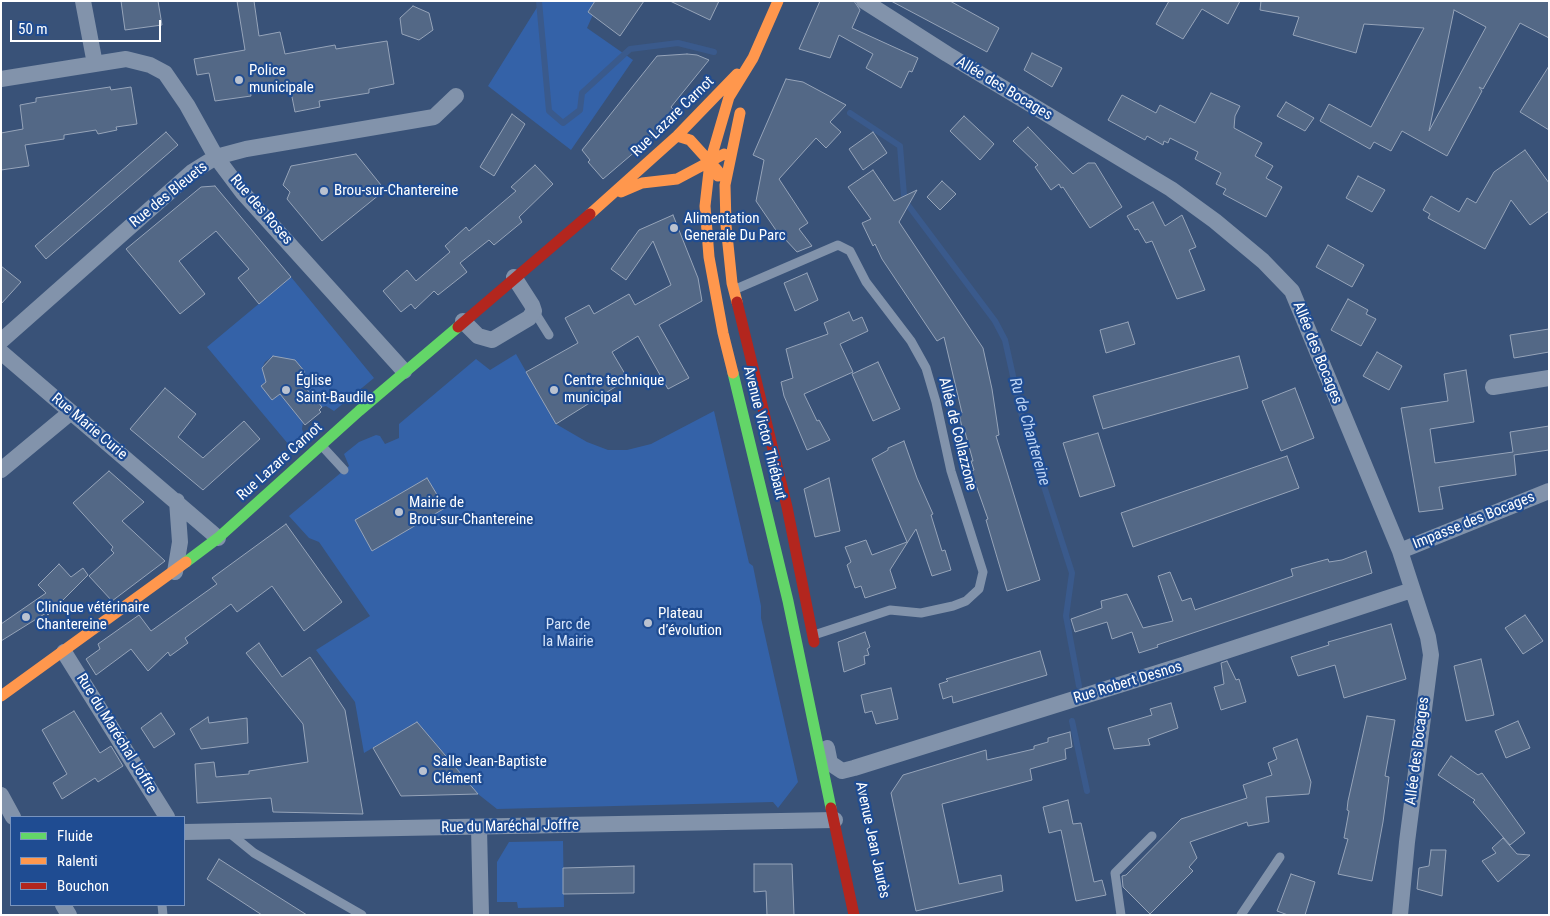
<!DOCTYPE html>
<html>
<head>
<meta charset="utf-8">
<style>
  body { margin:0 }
  #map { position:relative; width:1550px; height:916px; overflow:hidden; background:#395278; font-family:"Roboto Condensed",sans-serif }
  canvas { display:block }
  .frame { position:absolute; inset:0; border:2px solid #fff; pointer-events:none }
  .legend { position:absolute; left:10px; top:816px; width:175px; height:90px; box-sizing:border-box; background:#1f4c92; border:1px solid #7994be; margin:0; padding:6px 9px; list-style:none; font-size:15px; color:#fff }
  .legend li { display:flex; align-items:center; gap:10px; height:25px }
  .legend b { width:25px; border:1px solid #7994be }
  .scale { position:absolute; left:10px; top:20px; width:151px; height:22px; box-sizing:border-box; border:2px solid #fff; border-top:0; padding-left:6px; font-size:15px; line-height:18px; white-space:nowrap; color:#fff; -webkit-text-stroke:4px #1f4c92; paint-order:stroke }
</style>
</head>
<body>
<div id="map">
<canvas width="1550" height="916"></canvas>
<div class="frame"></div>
<ul class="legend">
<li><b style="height:6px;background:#63d668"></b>Fluide</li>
<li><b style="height:6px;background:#ff974d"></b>Ralenti</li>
<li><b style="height:6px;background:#b3261e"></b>Bouchon</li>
</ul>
<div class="scale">50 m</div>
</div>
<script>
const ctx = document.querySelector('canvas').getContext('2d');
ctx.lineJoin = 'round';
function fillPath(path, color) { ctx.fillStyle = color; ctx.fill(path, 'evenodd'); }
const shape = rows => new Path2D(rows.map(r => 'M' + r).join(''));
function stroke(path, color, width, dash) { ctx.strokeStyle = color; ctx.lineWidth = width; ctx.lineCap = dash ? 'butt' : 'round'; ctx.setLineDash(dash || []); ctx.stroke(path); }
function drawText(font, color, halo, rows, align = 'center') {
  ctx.font = font + ' "Roboto Condensed",sans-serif'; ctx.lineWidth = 4.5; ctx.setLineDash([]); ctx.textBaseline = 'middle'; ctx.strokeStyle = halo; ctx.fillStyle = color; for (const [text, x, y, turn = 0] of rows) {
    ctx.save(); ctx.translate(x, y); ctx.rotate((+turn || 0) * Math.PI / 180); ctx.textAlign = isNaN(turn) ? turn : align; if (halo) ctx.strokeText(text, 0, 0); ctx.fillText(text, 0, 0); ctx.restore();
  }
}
const green = shape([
  [541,1,599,1,587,28,633,60,571,150,488,86],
  [291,277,374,378,334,411,326,406,322,407,298,379,305,372,295,360,288,365,273,356,265,362,262,368,268,380,261,386,272,400,280,394,303,422,302,429,306,439,294,451,207,347],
  [516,354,556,424,587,442,608,450,627,450,651,444,714,411,749,563,753,566,761,606,761,618,798,782,778,808,773,802,497,809,478,794,417,722,364,753,355,702,316,650,370,616,319,542,309,538,289,516,349,466,344,454,359,442,376,435,380,436,385,444,399,438,399,424,476,359,490,370],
  [563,841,564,907,518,908,517,902,497,902,497,862,509,842]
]);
const stream = shape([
  [539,1,549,111,563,123,580,110,582,93,630,49,678,43,714,52],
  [850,113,900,146,904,195],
  [908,205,995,321,1005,340,1023,421,1072,573,1066,616,1079,686],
  [1072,721,1087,791]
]);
const building = shape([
  [121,1,158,1,162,25,125,30,121,1],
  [237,1,254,1,259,36,280,32,285,54,335,45,336,49,387,41,394,84,369,89,369,93,319,101,320,107,295,112,289,82,250,88,251,96,215,101,209,73,197,75,194,59,245,50,237,1],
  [595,1,644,1,620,36,588,12,595,1],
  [670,1,719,1,710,20,670,1],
  [820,1,854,1,860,10,852,28,918,58,912,72,909,71,901,88,866,68,873,54,839,35,830,58,799,49,820,1],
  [891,1,950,1,999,28,987,52,891,1],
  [1169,1,1240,1,1228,24,1202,9,1183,39,1156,24,1169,1],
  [1261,1,1549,1,1549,38,1520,23,1483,89,1479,87,1482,91,1447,156,1402,131,1391,151,1374,142,1370,149,1320,121,1329,104,1371,127,1424,28,1364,24,1356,53,1293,35,1299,17,1260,10,1261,1],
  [1454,10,1486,27,1429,131,1454,10],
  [413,6,429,13,433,30,419,40,402,34,400,18,413,6],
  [1032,53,1062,68,1052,87,1024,70,1032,53],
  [687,54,697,55,709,60,671,107,678,115,603,179,588,162,590,160,582,150,657,56,687,54],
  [1549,66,1549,130,1520,112,1549,66],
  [786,79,803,82,846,105,830,122,841,132,826,148,816,138,779,179,808,223,799,229,812,246,797,252,784,238,782,239,756,201,764,160,753,155,786,79],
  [110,87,111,90,131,87,137,124,116,127,117,130,98,134,96,130,64,135,64,139,25,145,29,166,1,170,1,133,23,129,20,105,36,102,36,98,110,87],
  [1211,93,1240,106,1235,116,1234,128,1262,143,1255,156,1273,166,1266,178,1282,187,1266,217,1223,194,1226,189,1216,184,1221,173,1195,159,1198,152,1170,138,1168,143,1164,141,1163,145,1147,136,1145,140,1108,120,1122,95,1156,113,1160,105,1195,123,1211,93],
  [1286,102,1314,118,1305,131,1277,116,1286,102],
  [512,114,525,124,494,176,480,167,512,114],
  [964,116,994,144,980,160,950,131,964,116],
  [1028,127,1073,174,1088,163,1095,163,1122,207,1090,228,1063,187,1061,188,1059,184,1051,190,1035,167,1038,165,1013,141,1028,127],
  [166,132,178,145,46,259,35,246,166,132],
  [873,132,887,153,863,170,849,149,873,132],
  [1525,150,1549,183,1549,211,1530,225,1511,200,1485,249,1428,218,1430,214,1423,210,1431,196,1459,212,1467,198,1476,203,1494,172,1525,150],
  [356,154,385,190,322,241,287,199,290,192,283,185,291,166,356,154],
  [535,165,553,184,519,217,522,222,494,245,489,240,460,263,467,272,438,295,434,291,415,309,411,304,401,312,383,291,407,270,416,281,450,252,445,246,466,227,469,231,516,191,511,187,535,165],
  [873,170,894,201,917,190,899,222,983,348,992,389,999,435,996,436,1040,580,1007,591,986,520,988,519,971,471,974,470,971,461,973,461,965,432,963,432,959,414,962,413,944,337,937,341,882,259,875,244,873,246,862,223,871,219,848,187,873,170],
  [1358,176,1385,190,1372,212,1346,198,1358,176],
  [942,181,956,194,940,210,927,197,942,181],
  [215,186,291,277,259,304,238,278,249,269,216,231,179,261,205,294,180,314,126,249,201,187,215,186],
  [1153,202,1165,226,1182,215,1196,247,1189,250,1205,290,1177,299,1152,241,1146,243,1138,229,1135,230,1127,216,1153,202],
  [673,215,698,278,702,301,659,325,689,378,668,389,638,336,612,352,628,379,556,424,526,372,578,343,565,318,589,305,594,314,629,294,635,305,671,285,653,241,626,280,611,269,639,230,673,215],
  [1328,245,1364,265,1352,287,1316,267,1328,245],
  [1,266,21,282,1,304,1,266],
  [807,273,818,300,795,311,784,283,807,273],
  [1348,299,1368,310,1366,314,1376,319,1361,346,1331,330,1348,299],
  [849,312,853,321,862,317,868,331,840,344,853,372,804,394,817,421,819,420,830,440,807,450,784,396,781,382,793,378,786,349,828,334,824,323,849,312],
  [1128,322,1135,344,1106,353,1100,330,1128,322],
  [1549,329,1549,352,1514,358,1510,335,1549,329],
  [1377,352,1402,366,1389,390,1363,376,1377,352],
  [273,356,295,360,305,372,298,379,322,407,319,410,321,412,305,425,280,394,272,400,261,386,266,382,262,368,273,356],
  [1239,356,1248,388,1103,429,1093,396,1239,356],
  [878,362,900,409,873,421,852,374,878,362],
  [1466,370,1474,422,1430,429,1435,463,1513,452,1510,432,1549,426,1549,450,1514,455,1516,475,1439,487,1443,509,1419,512,1401,408,1448,401,1444,374,1466,370],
  [165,388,196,414,178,437,203,458,244,421,260,439,203,490,130,429,165,388],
  [1295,388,1314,438,1281,451,1262,401,1295,388],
  [1098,433,1115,486,1080,497,1063,443,1098,433],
  [904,441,917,478,933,514,931,515,942,551,945,550,951,570,932,576,916,529,890,570,896,588,865,598,861,586,855,588,847,565,851,562,845,547,866,540,872,555,907,542,872,459,888,450,888,448,904,441],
  [1287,456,1299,488,1133,547,1121,513,1287,456],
  [109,471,144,502,122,521,165,561,112,601,89,576,114,553,111,550,113,547,73,503,109,471],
  [427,478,445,508,372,551,355,520,427,478],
  [829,478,840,531,815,537,804,489,829,478],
  [286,524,342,602,304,631,272,586,237,612,231,604,185,638,188,643,170,656,168,652,148,671,131,649,96,675,86,659,100,649,98,644,139,615,151,631,217,584,212,578,286,524],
  [1366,551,1372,573,1157,645,1158,647,1139,653,1132,632,1112,639,1107,622,1075,632,1071,619,1102,608,1101,601,1127,594,1143,628,1173,621,1158,576,1170,572,1182,601,1191,598,1195,610,1293,576,1291,569,1328,559,1329,562,1342,560,1366,551],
  [59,564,71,577,83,568,88,575,48,615,46,613,1,641,1,624,46,593,38,585,59,564],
  [1525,615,1543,641,1523,654,1505,628,1525,615],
  [1391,624,1406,679,1344,698,1335,665,1298,676,1291,657,1329,645,1328,642,1391,624],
  [865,632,870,647,867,649,869,655,864,656,865,664,844,672,838,642,865,632],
  [259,643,282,677,310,657,345,710,363,814,273,812,271,798,197,803,195,764,214,762,216,777,249,774,249,771,308,762,303,724,246,653,259,643],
  [1040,651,1047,675,953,703,952,696,943,699,939,684,948,681,946,679,1040,651],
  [1481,659,1494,715,1466,721,1454,666,1481,659],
  [1227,661,1236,680,1239,679,1246,702,1221,710,1214,687,1224,684,1221,663,1227,661],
  [891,688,898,719,876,724,872,711,865,713,861,695,891,688],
  [1171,703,1178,728,1148,739,1150,745,1114,749,1108,728,1152,715,1150,709,1171,703],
  [74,711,100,753,111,746,123,766,98,782,95,778,62,799,53,783,67,774,42,730,74,711],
  [161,713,175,734,154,748,141,728,161,713],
  [1367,716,1395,720,1385,776,1389,777,1383,822,1372,881,1338,874,1348,839,1344,838,1349,811,1347,810,1348,801,1367,716],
  [208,717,209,723,247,718,248,743,201,749,190,729,208,717],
  [1518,721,1530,748,1506,758,1495,731,1518,721],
  [417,722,434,742,478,794,401,796,373,748,417,722],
  [1070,732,1072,747,1065,749,1066,759,1030,769,1032,780,942,804,959,884,1001,875,1003,891,916,911,891,793,903,775,986,750,987,760,1034,749,1034,746,1048,742,1048,738,1070,732],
  [1297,739,1311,782,1309,794,1266,797,1269,822,1248,826,1247,822,1190,842,1197,858,1189,867,1193,871,1150,914,1123,887,1122,876,1126,875,1181,819,1247,798,1243,785,1272,775,1268,763,1277,759,1273,748,1297,739],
  [1451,756,1478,775,1482,773,1525,833,1510,845,1473,802,1475,800,1438,775,1451,756],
  [1068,800,1073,824,1081,823,1094,882,1102,880,1106,895,1076,901,1061,830,1049,833,1043,807,1068,800],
  [1503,838,1517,854,1530,855,1498,882,1482,861,1496,853,1492,848,1503,838],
  [1431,850,1446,850,1442,896,1417,889,1419,868,1429,866,1431,850],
  [219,859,250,879,307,915,262,915,207,879,219,859],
  [754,864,792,864,794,915,767,915,766,891,754,892,754,864],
  [634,866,634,893,563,894,563,868,634,866],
  [1291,874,1315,882,1305,915,1288,915,1277,911,1291,874]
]);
const lane = shape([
  [736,289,838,245,850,251,866,282,911,341,926,368,936,402,951,471,983,572,979,589,966,601,953,606,921,613,890,610,814,635],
  [534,311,549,335],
  [321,445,344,470],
  [227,831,254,853,362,915],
  [162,905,163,915],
  [1121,915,1115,873,1152,836],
  [1241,915,1280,857]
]);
const street = shape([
  [83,1,95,64],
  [864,1,947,54,1171,189,1215,221,1263,261,1292,291,1400,551,1428,637,1431,655,1407,842,1400,915],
  [1,79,126,59,150,65,165,73,187,105,216,157,243,193,404,371],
  [463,321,478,336,492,340,529,318,534,311,532,305,514,277],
  [1,341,192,172,216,157,246,149,434,117,456,96],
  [1,352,218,538],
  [1493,387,1549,378],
  [1,470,71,412],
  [1400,551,1549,491],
  [175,572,180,542,177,501],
  [64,652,167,817],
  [827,748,830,763,842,771,854,768,1183,665,1412,590],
  [1,795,13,817],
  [479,828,481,915],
  [184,832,835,820],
  [63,905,69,915]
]);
const fast = shape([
  [733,373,788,601,831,808],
  [186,562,218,538,359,411,458,327]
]);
const slow = shape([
  [677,136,690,140,718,171,718,176],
  [621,192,642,183,677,179,724,154],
  [590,214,677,136,737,74],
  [737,302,732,283,726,225,725,185,740,113],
  [733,373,723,333,709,257,705,206,710,162,729,97,753,58,778,1],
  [1,696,186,562]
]);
const jam = shape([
  [737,302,787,507,814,642],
  [458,327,590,214],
  [831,808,854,915]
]);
const markers = [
  [239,80,5,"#bac2d0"],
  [324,191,5,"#bac2d0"],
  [674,228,5,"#bac2d0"],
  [286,390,5,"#bac2d0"],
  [554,390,5,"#bac2d0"],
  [399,512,5,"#bac2d0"],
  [26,617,5,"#bac2d0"],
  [648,623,5,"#bac2d0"],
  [423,771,5,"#bac2d0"]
];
const poiNames = [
  ["Police",249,71],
  ["municipale",249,88],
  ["Brou-sur-Chantereine",334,191],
  ["Alimentation",684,219],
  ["Generale Du Parc",684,236],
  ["Église",296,381],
  ["Saint-Baudile",296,398],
  ["Centre technique",564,381],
  ["municipal",564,398],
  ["Mairie de",409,503],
  ["Brou-sur-Chantereine",409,520],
  ["Clinique vétérinaire",36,608],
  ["Chantereine",36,625],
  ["Plateau",658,614],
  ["d’évolution",658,631],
  ["Salle Jean-Baptiste",433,762],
  ["Clément",433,779]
];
const streetNames = [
  ["Allée des Bocages",1004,89,31],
  ["Rue Lazare Carnot",673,117,-44],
  ["Rue des Bleuets",169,195,-39],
  ["Rue des Roses",261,210,49],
  ["Allée des Bocages",1317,353,68],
  ["Rue Marie Curie",89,427,40],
  ["Avenue Victor Thiébaut",764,433,76],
  ["Allée de Collazzone",957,434,76],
  ["Rue Lazare Carnot",280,462,-42],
  ["Impasse des Bocages",1474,521,-22],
  ["Rue Robert Desnos",1128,683,-17],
  ["Rue du Maréchal Joffre",116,734,58],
  ["Allée des Bocages",1418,751,-83],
  ["Rue du Maréchal Joffre",510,827,-1],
  ["Avenue Jean Jaurès",872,840,78]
];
const parkNames = [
  ["Parc de",568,625],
  ["la Mairie",568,642]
];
const waterNames = [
  ["Ru de Chantereine",1029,432,74]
];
fillPath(green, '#3462a8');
stroke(stream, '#3a5a8c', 6);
fillPath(building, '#536886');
stroke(building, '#96a4b9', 1);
stroke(lane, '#8293ab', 9);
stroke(street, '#8293ab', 16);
stroke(fast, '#63d668', 11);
stroke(slow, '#ff974d', 11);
stroke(jam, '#b3261e', 11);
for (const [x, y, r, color] of markers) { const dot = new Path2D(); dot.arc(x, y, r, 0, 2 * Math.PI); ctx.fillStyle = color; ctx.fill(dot); stroke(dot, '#1f4c92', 2); }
drawText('15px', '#fff', '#1f4c92', poiNames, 'left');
drawText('15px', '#fff', '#1f4c92', streetNames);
drawText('15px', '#d6e5fa', '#1f4c92', parkNames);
drawText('italic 16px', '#bdd4f4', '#1f4c92', waterNames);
</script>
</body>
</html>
